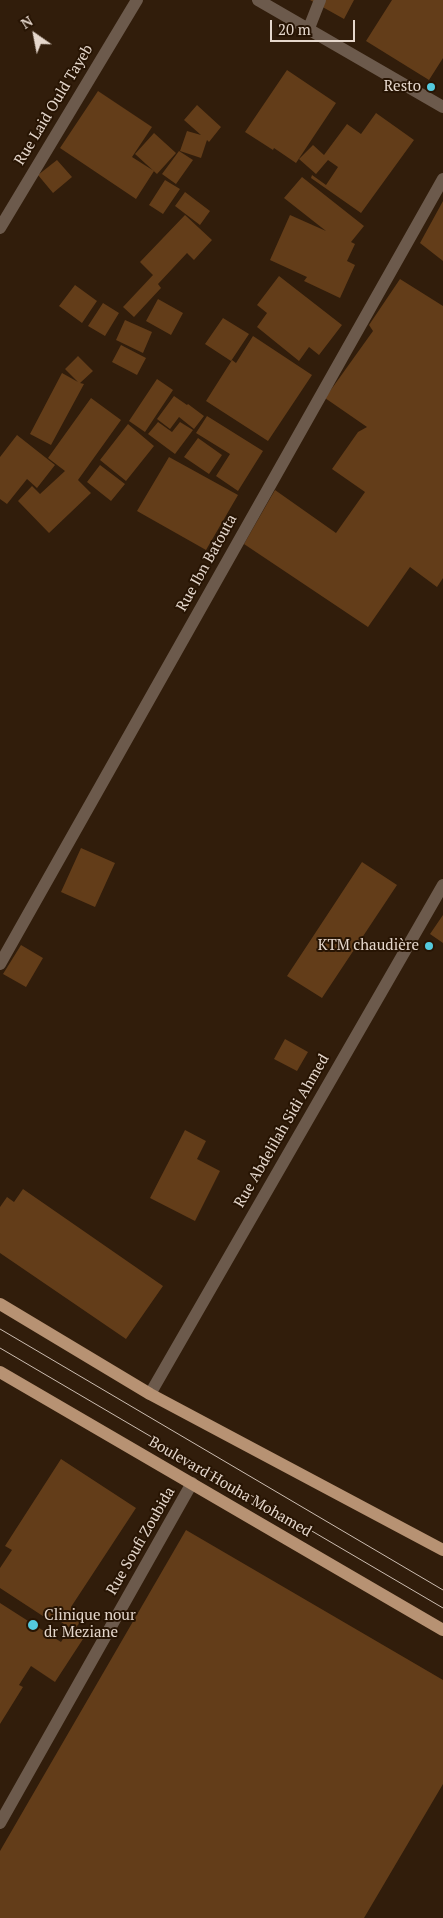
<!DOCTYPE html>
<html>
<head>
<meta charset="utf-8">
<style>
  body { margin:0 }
  #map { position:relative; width:443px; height:1918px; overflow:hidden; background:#311d0b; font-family:"PT Serif",serif }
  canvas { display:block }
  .north { position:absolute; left:10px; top:10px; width:50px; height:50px; -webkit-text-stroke:4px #271403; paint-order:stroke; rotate:327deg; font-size:14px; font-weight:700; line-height:20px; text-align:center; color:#e5d7cc }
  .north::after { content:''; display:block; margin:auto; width:18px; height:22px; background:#e5d7cc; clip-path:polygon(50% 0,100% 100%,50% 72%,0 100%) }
  .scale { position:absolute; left:270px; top:20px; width:85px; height:22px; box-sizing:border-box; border:2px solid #e5d7cc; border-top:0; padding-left:6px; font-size:15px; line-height:18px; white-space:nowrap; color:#e5d7cc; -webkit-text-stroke:4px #271403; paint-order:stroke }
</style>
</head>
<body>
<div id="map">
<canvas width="443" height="1918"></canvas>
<div class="north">N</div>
<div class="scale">20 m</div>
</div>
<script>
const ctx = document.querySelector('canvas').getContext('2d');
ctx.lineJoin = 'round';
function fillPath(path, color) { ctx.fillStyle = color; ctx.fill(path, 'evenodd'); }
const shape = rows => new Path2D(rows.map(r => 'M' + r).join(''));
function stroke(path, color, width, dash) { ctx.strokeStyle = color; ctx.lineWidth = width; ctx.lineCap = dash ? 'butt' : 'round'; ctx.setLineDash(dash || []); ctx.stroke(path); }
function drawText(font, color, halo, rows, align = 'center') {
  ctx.font = font + ' "PT Serif",serif'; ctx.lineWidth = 4; ctx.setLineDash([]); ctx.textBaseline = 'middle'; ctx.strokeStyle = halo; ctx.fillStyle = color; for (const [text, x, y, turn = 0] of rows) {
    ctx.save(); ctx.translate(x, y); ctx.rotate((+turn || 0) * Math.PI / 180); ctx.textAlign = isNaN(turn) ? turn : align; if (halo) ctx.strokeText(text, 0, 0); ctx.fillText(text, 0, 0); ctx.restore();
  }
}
const building = shape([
  [310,0,354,0,344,19],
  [392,0,443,0,443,58,429,80,366,41],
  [287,70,336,103,296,163,274,148,273,150,245,132],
  [98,91,152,127,132,157,154,171,136,199,60,148],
  [197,105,221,127,209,142,207,140,201,158,180,151,187,131,201,135,184,120],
  [376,113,414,140,361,213,311,178,312,175,326,185,338,167,328,160,316,174,299,159,313,145,324,155,347,124,361,134],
  [154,133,176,153,157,174,135,154],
  [179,151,193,160,176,184,162,174],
  [57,160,72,177,53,193,38,175],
  [302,177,364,226,351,242,355,244,347,261,355,265,340,298,304,281,307,277,270,260,290,215,326,231,284,198],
  [165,180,180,189,163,214,149,205],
  [185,192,210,211,200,225,175,206],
  [443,201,443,261,420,243],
  [185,215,212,240,194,260,187,253,158,284,161,288,134,317,123,307,153,275,140,262],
  [279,276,342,325,319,355,309,347,299,361,257,327,267,313,257,305],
  [400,279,443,306,443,578,437,587,410,567,368,627,244,544,275,490,336,533,365,492,332,469,358,432,367,427,325,398,373,331,369,325],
  [75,285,97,301,82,323,59,306],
  [158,299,183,313,171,335,146,321],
  [103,303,119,313,105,336,88,326],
  [223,318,249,334,231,361,205,344],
  [125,320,152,332,143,353,116,340],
  [253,336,312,375,268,441,206,401,232,360,236,363],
  [121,345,146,358,137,375,112,362],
  [78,356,93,371,80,383,84,384,51,445,30,434,62,373,78,382,65,369],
  [157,379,173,390,145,432,129,421],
  [174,396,187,405,188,404,204,416,194,429,179,417,170,429,157,419],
  [91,398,121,420,78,480,91,493,49,533,18,501,32,486,40,494,65,471,48,458],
  [207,416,263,451,238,491,216,476,230,454,196,433],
  [158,422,172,432,180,422,193,430,175,454,148,434],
  [128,424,154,446,126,481,100,460],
  [17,435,55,465,37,488,27,479,7,504,0,499,0,457],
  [198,438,222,455,209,474,184,457],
  [169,457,238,495,206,550,137,511],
  [100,465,125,484,111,501,87,482],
  [81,848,115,863,95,907,61,892],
  [362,862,397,885,322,998,287,976],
  [443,915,443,943,430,934],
  [21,945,43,958,26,987,3,974],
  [285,1039,308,1052,297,1071,274,1059],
  [185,1130,206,1141,197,1159,220,1171,195,1221,150,1198],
  [23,1189,163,1286,126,1339,0,1253,0,1207,7,1197,14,1202],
  [61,1459,136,1508,71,1607,84,1616,73,1632,83,1639,55,1682,31,1666,19,1685,23,1687,0,1724,0,1603,61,1642,70,1628,55,1618,52,1622,0,1588,0,1568,12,1550,5,1546],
  [186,1530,443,1680,443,1784,364,1918,0,1918,0,1851]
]);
const minor = shape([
  [258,0,443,107],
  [309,28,320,0],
  [0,228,137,0],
  [0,964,443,179],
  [150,1394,443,885],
  [0,1823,192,1483]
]);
const major = shape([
  [0,1304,150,1394,443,1550],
  [0,1372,443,1630]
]);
const tram = shape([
  [0,1329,443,1590],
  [0,1348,443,1608]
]);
const markers = [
  [431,87,5,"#54cade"],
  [429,946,5,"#54cade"],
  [33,1625,6,"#54cade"]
];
const poiNames = [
  ["Resto",421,87],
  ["KTM chaudière",419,946],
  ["Clinique nour",44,1616,"left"],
  ["dr Meziane",44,1633,"left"]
];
const streetNames = [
  ["Rue Laid Ould Tayeb",54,105,-59],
  ["Rue Ibn Batouta",207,563,-61],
  ["Rue Abdelilah Sidi Ahmed",282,1131,-60],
  ["Boulevard Houha Mohamed",230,1487,30],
  ["Rue Soufi Zoubida",141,1541,-60]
];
fillPath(building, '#633d19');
stroke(minor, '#6c5a4c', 12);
stroke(major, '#b79273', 12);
stroke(tram, '#ccbdb1', 1);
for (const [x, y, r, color] of markers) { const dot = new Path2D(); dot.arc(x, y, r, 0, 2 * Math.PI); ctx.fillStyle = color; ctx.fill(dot); stroke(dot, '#271403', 2); }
drawText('15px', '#e5d7cc', '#271403', poiNames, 'right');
drawText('15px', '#e5d7cc', '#271403', streetNames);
</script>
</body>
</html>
